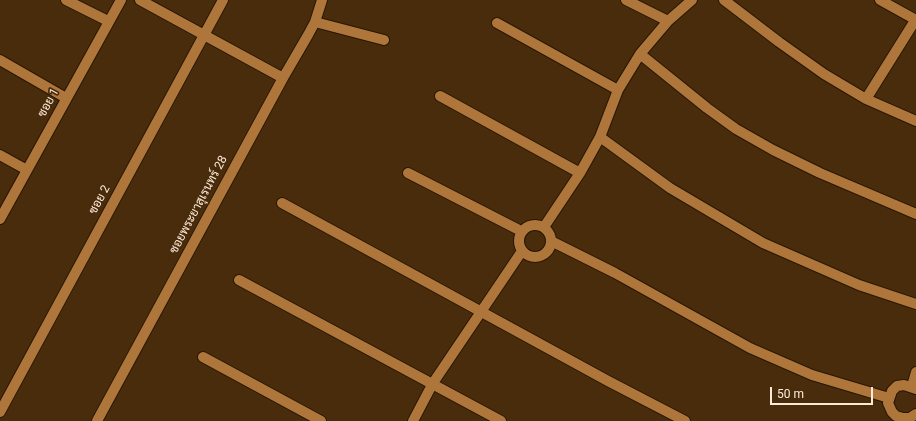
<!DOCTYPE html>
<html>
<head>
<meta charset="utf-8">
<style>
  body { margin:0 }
  #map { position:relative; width:916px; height:421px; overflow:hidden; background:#492c0b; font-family:Roboto,sans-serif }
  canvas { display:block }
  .scale { position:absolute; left:770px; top:387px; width:103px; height:18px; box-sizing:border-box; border:2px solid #fdead9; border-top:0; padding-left:5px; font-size:12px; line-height:14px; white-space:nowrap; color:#fdead9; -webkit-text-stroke:3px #492c0b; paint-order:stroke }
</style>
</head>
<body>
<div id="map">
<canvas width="916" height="421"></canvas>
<div class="scale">50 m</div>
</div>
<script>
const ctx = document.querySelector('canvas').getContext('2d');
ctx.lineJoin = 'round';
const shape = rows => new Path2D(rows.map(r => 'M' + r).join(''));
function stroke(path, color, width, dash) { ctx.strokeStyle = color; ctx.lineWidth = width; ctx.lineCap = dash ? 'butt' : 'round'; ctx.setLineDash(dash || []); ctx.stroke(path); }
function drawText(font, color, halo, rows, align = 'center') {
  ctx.font = font + ' Roboto,Sarabun,sans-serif'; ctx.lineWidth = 3.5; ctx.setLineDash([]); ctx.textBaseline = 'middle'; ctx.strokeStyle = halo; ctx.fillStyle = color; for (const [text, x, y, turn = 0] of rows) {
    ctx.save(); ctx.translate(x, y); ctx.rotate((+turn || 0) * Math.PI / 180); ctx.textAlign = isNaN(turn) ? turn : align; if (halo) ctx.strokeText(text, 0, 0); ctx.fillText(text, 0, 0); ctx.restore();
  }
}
const minor = shape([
  [66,0,108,21],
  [140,0,283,78],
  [626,0,668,21],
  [724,0,779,42,824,74,866,99,916,121],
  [880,0,916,20],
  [315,22,384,40],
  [497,23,618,90],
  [640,54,707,108,736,129,773,150,820,173,916,214],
  [0,60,66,98],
  [440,96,580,173],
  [866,99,916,19],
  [600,137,670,188,763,243,859,285,916,304],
  [0,155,27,170],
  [408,173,521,231],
  [282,203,608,381,685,421],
  [0,219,121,0],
  '519 241a16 16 0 1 1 32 0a16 16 0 1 1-32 0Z',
  [544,227,580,173,600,137,618,90,640,54,668,21,692,0],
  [551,241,615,273,750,348,812,375,889,398],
  [239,280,501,421],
  [203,357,321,421],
  [912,386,916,372],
  [916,389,904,385,897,386,892,391,888,403,892,412,896,416,903,418,910,418,916,414],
  [0,412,223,0],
  [97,421,283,78,308,35,315,22,322,0],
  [413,421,433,383,522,251]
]);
const streetNames = [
  ["ซอย 1",49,103,-62],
  ["ซอย 2",100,200,-62],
  ["ซอยพระยาสุเรนทร์ 28",199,205,-62]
];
stroke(minor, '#281705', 12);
stroke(minor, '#ae763a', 10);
drawText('12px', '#fdead9', '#492c0b', streetNames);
</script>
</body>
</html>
